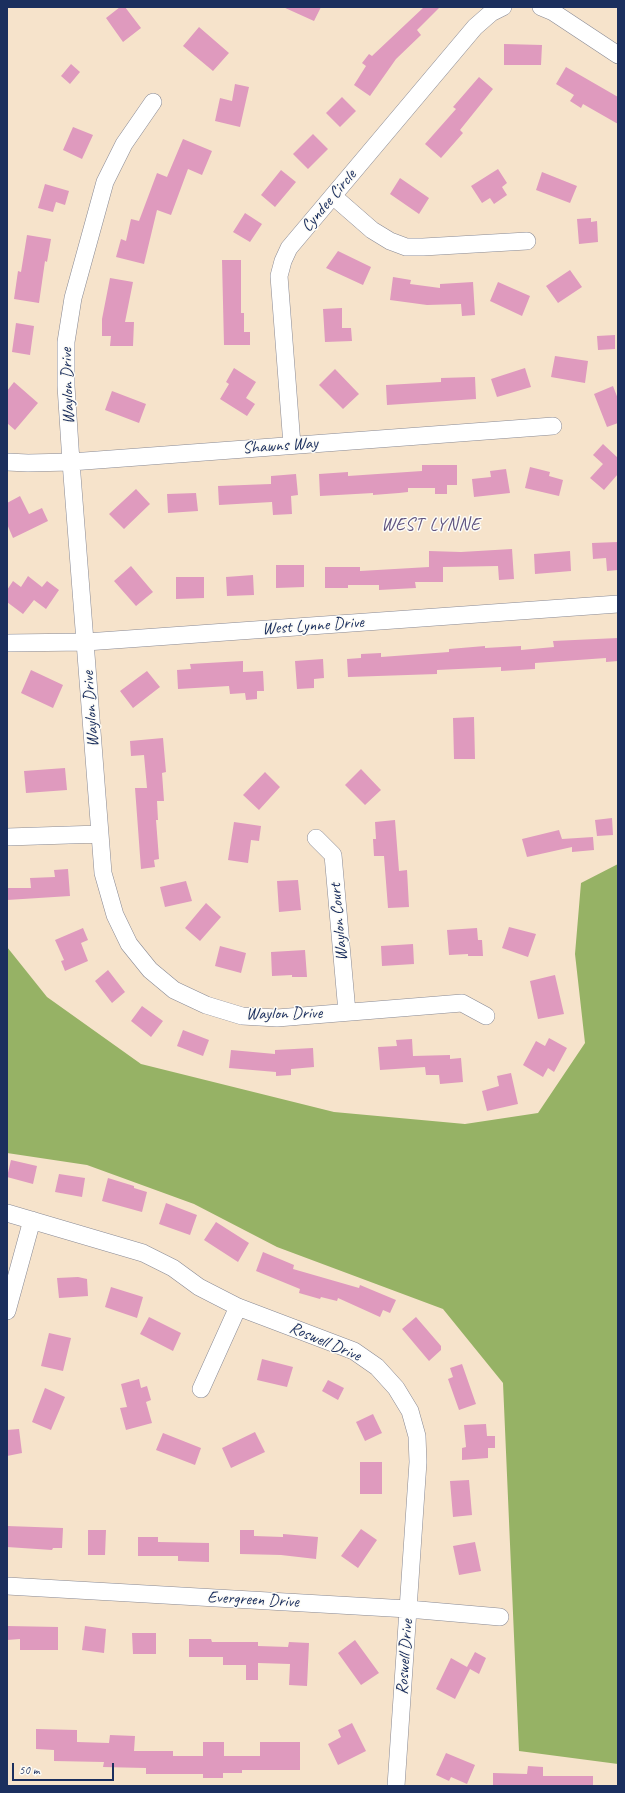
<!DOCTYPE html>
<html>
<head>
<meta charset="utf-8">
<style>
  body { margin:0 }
  #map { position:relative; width:625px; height:1793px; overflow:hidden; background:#f6e3cb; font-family:Caveat,sans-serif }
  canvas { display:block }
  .frame { position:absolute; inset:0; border:8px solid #1b2f5e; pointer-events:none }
  .scale { position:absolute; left:12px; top:1763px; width:102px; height:18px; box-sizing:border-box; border:2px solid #1b2f5e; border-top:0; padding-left:5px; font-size:12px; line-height:14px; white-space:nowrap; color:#1b2f5e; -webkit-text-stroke:3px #fdfcf7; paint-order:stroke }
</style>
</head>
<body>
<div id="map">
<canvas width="625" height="1793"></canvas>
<div class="frame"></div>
<div class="scale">50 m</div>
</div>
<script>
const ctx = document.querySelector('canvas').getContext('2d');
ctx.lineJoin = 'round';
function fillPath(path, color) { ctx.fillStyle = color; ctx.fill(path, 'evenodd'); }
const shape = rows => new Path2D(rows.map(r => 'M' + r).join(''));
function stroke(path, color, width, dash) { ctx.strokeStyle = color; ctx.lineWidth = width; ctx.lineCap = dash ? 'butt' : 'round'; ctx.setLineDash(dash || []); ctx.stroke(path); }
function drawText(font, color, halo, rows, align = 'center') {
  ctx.font = font + ' Caveat,sans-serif'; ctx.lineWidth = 3; ctx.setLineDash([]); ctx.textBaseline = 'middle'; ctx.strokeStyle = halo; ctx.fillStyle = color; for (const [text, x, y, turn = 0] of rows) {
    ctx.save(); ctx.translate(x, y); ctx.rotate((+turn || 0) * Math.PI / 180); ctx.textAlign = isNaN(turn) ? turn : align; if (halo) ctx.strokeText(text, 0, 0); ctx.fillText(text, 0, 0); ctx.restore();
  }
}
const forest = shape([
  [618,864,618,1764,519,1751,503,1383,443,1309,277,1247,194,1204,87,1165,7,1153,7,947,47,997,141,1064,334,1112,465,1124,538,1113,585,1043,575,954,581,883]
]);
const building = shape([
  [120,7,125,7,141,28,123,42,106,18],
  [283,7,321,7,314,21],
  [424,7,440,7,417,30,421,35,396,59,370,96,354,85,366,66,362,63,369,54,372,56],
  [199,27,229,53,213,71,183,46],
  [504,44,542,45,541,65,504,65],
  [71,64,80,72,70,84,61,76],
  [566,67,618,97,618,124,583,104,581,108,570,101,574,95,556,84],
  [479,77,493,89,460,130,463,133,441,158,425,144,456,109,453,107],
  [235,84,249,87,240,127,215,121,220,98,232,101],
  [342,97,356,111,340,127,326,113],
  [73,127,93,135,82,159,63,150],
  [313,134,328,149,308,169,293,154],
  [183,139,212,151,202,175,188,169,171,215,157,210,144,264,116,257,121,239,126,241,131,219,139,221,157,173,167,177],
  [498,169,507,183,502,187,507,195,494,204,490,198,482,203,471,186],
  [281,170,296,182,275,207,261,195],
  [542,172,577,186,570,203,536,190],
  [400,178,429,198,419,214,390,194],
  [45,184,69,191,65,205,56,202,53,212,38,208],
  [245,213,262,224,250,242,233,232],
  [591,218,591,222,597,221,598,242,579,244,577,219],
  [27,235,51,239,47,262,45,261,39,303,14,299,18,271,21,272],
  [338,251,371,267,363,285,326,268],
  [222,260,241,260,241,313,244,313,244,332,250,332,250,345,224,345],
  [570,270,582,287,558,303,546,286],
  [393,277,411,280,410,284,440,288,440,284,473,282,475,315,462,316,461,304,427,305,390,300],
  [110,278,133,282,125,322,134,322,133,346,110,346,111,336,102,336,102,319],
  [498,282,530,296,522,316,490,301],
  [342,308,342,328,351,328,352,341,325,342,323,309],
  [16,323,34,326,30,355,12,352],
  [615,335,615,349,598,350,597,336],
  [555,356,588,361,585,383,551,377],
  [234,368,256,382,246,398,255,404,247,416,220,399,229,384,226,382],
  [525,368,531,387,497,397,491,379],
  [335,369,359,394,343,409,319,385],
  [475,377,476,399,387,405,386,385,441,382,441,378],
  [14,382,38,403,15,430,7,423,7,391],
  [613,386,618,399,618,423,607,427,594,394],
  [112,391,146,404,139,423,105,410],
  [603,444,618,458,618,474,604,490,590,478,603,464,593,455],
  [422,465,457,465,457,485,447,485,447,494,435,494,435,488,408,488,408,492,399,493,373,495,373,493,320,496,319,474,348,472,348,476,422,471],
  [530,467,550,472,549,476,563,480,559,496,525,488],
  [506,469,510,493,474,497,472,479,491,477,490,471],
  [296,474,298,495,291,496,292,514,273,515,272,502,219,505,218,486,271,484,271,476],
  [136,489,150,504,124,529,109,514],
  [196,493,198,511,168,513,167,494],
  [20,496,29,514,42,508,48,521,13,538,7,524,7,503],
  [618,542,618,570,607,571,606,558,593,559,592,543],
  [512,549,514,579,499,580,498,566,443,567,443,582,415,582,416,588,379,590,379,585,348,585,348,588,325,588,325,567,360,567,360,571,429,567,429,551,461,552],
  [570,551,571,571,535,574,534,554],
  [276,565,304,565,304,587,276,588],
  [131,566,153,592,136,606,114,581],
  [253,575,254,595,227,596,226,577],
  [28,576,42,587,47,581,59,590,46,609,34,600,23,614,7,602,7,590,13,581,21,587],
  [176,577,204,577,204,598,176,599],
  [618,638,618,661,606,662,606,658,535,663,535,669,501,671,501,667,437,670,437,674,348,677,347,659,361,658,361,654,381,653,381,657,449,652,449,649,485,646,485,648,521,646,521,650,554,647,553,641],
  [323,659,324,678,314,679,314,688,297,689,295,661],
  [243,661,243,672,263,671,264,691,257,691,257,699,246,700,245,693,230,694,229,686,178,689,177,670,191,669,190,664],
  [31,670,63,685,53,708,21,693],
  [147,671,160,687,133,708,120,691],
  [474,717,475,759,454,759,453,718],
  [163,738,166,772,162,773,164,801,157,801,158,820,156,820,159,859,154,860,155,867,141,869,135,788,147,788,144,755,131,756,130,741],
  [65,768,67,790,26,793,24,771],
  [361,769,381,790,365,805,345,785],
  [265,772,280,787,259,810,243,795],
  [612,818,613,835,597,836,595,820],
  [395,820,399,871,407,870,409,907,388,908,384,856,374,856,373,839,376,839,375,822],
  [234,822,261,826,259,841,251,840,248,863,228,860],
  [559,830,562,839,593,837,594,850,572,852,572,847,527,857,522,839],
  [68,869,70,896,7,900,7,888,31,888,30,878,55,877,54,870],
  [298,880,301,910,279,912,277,881],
  [186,881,192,901,165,907,160,887],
  [206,903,221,917,200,941,185,928],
  [509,927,536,934,528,957,502,948],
  [83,928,88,940,81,943,88,961,65,971,61,961,64,960,55,940],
  [477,928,478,940,482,940,483,956,468,956,468,954,449,955,447,930],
  [413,944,414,964,382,966,381,946],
  [220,946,246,953,241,973,215,966],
  [305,950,307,977,292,977,292,975,272,976,271,952],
  [108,970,125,992,112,1003,95,981],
  [555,975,564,1014,538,1019,530,981],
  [142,1006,163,1021,151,1037,131,1021],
  [183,1030,209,1040,203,1056,177,1046],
  [549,1038,567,1048,554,1072,548,1068,543,1077,523,1065,536,1041,545,1046],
  [412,1039,413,1056,450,1055,450,1059,461,1058,463,1082,440,1084,439,1075,426,1075,425,1067,380,1070,378,1047,397,1046,396,1040],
  [313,1048,314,1067,291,1069,291,1075,276,1076,276,1072,229,1068,231,1050,275,1054,275,1050],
  [511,1073,518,1104,487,1111,482,1091,499,1086,497,1076],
  [11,1160,37,1166,33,1184,7,1177],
  [59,1174,85,1178,82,1197,55,1192],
  [108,1178,134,1186,134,1188,147,1192,142,1212,102,1201],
  [166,1203,197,1215,190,1235,159,1224],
  [216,1222,249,1243,238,1262,204,1240],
  [263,1252,294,1265,293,1269,359,1288,360,1285,396,1300,390,1313,383,1310,380,1317,338,1298,337,1301,321,1297,320,1299,299,1293,300,1289,256,1271],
  [78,1277,87,1279,88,1296,59,1298,57,1278],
  [111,1287,143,1297,137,1318,105,1307],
  [149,1317,181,1333,173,1351,140,1334],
  [416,1317,441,1346,441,1350,429,1361,402,1329],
  [49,1333,71,1338,63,1371,41,1366],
  [262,1359,293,1367,287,1387,257,1380],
  [462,1364,476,1404,459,1410,448,1379,453,1377,450,1368],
  [139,1379,141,1388,147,1386,151,1400,146,1402,152,1423,126,1430,120,1408,127,1407,121,1384],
  [328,1380,344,1388,338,1400,322,1391],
  [45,1388,65,1397,51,1430,32,1422],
  [373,1414,382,1433,365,1441,356,1422],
  [486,1424,487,1436,495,1436,495,1448,488,1448,488,1458,462,1460,462,1448,466,1447,464,1425],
  [19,1429,22,1453,7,1456,7,1430],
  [255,1432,265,1452,231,1468,222,1448],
  [163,1433,201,1448,195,1465,156,1450],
  [360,1462,382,1462,382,1494,360,1494],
  [469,1480,472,1515,453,1517,450,1481],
  [7,1526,63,1528,62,1548,53,1548,52,1550,7,1547],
  [361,1529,377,1540,358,1568,341,1556],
  [88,1530,106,1530,105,1555,88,1555],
  [240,1530,254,1530,254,1536,283,1537,283,1534,318,1537,316,1559,281,1555,240,1554],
  [138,1537,158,1537,158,1542,209,1543,209,1562,178,1561,178,1556,138,1556],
  [475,1542,481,1571,459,1575,453,1546],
  [7,1626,58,1627,58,1650,20,1650,20,1639,7,1640],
  [85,1626,106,1629,104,1653,82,1650],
  [132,1633,156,1633,156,1654,133,1654],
  [189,1639,211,1639,212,1642,258,1642,258,1646,288,1647,289,1642,309,1643,307,1686,289,1685,290,1664,258,1663,258,1680,246,1680,246,1665,223,1665,223,1657,189,1657],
  [355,1640,379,1673,361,1685,338,1653],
  [475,1652,486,1658,479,1674,470,1669,455,1699,436,1689,451,1658,467,1667],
  [352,1723,366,1751,338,1765,328,1744,341,1737,338,1730],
  [36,1729,77,1730,77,1742,109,1743,110,1735,135,1736,134,1751,173,1751,173,1756,203,1756,203,1742,224,1742,224,1756,260,1756,260,1742,300,1742,300,1770,242,1770,242,1773,223,1773,223,1778,203,1778,203,1774,146,1774,146,1768,103,1767,104,1762,54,1761,54,1750,36,1749],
  [446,1753,475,1765,467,1784,451,1777,449,1781,436,1775],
  [528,1766,543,1767,543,1776,593,1776,593,1786,493,1786,493,1773,527,1774]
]);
const minor = shape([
  [541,7,553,12,618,55],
  [153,102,124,144,105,182,73,298,66,342,66,386,71,462,100,834,103,873,115,915,129,944,150,970,174,990,206,1005,242,1016,277,1018,462,1003,486,1016],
  [333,196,372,230,390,241,406,247,423,247,527,241],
  [292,445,279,276,283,261,289,248,475,27,491,13,503,7],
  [7,462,28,463,71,462,553,426],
  [7,643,86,642,618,604],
  [7,837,100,834],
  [316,838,333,855,347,1012],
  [7,1213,143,1253,173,1268,199,1287,238,1307,354,1351,377,1367,396,1388,410,1411,417,1436,418,1462,396,1786],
  [7,1311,32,1220],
  [201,1389,238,1307],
  [7,1586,408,1609,500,1617]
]);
const streetNames = [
  ["Cyndee Circle",329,201,-50],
  ["Waylon Drive",68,386,-92],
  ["Shawns Way",280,446,-4],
  ["West Lynne Drive",313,626,-4],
  ["Waylon Drive",91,709,-94],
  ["Waylon Court",339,922,-95],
  ["Waylon Drive",284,1014,-1],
  ["Roswell Drive",325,1342,23],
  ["Evergreen Drive",253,1600,3],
  ["Roswell Drive",405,1657,-86]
];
const neighbourhoodNames = [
  ["WEST LYNNE",431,525]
];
fillPath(forest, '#96b265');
fillPath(building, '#df9abe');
stroke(minor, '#888994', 18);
stroke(minor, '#fff', 17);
drawText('17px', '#1b2f5e', '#fdfcf7', streetNames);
ctx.letterSpacing = '1px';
drawText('18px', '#605480', '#fdfcf7', neighbourhoodNames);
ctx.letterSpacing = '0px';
</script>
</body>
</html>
